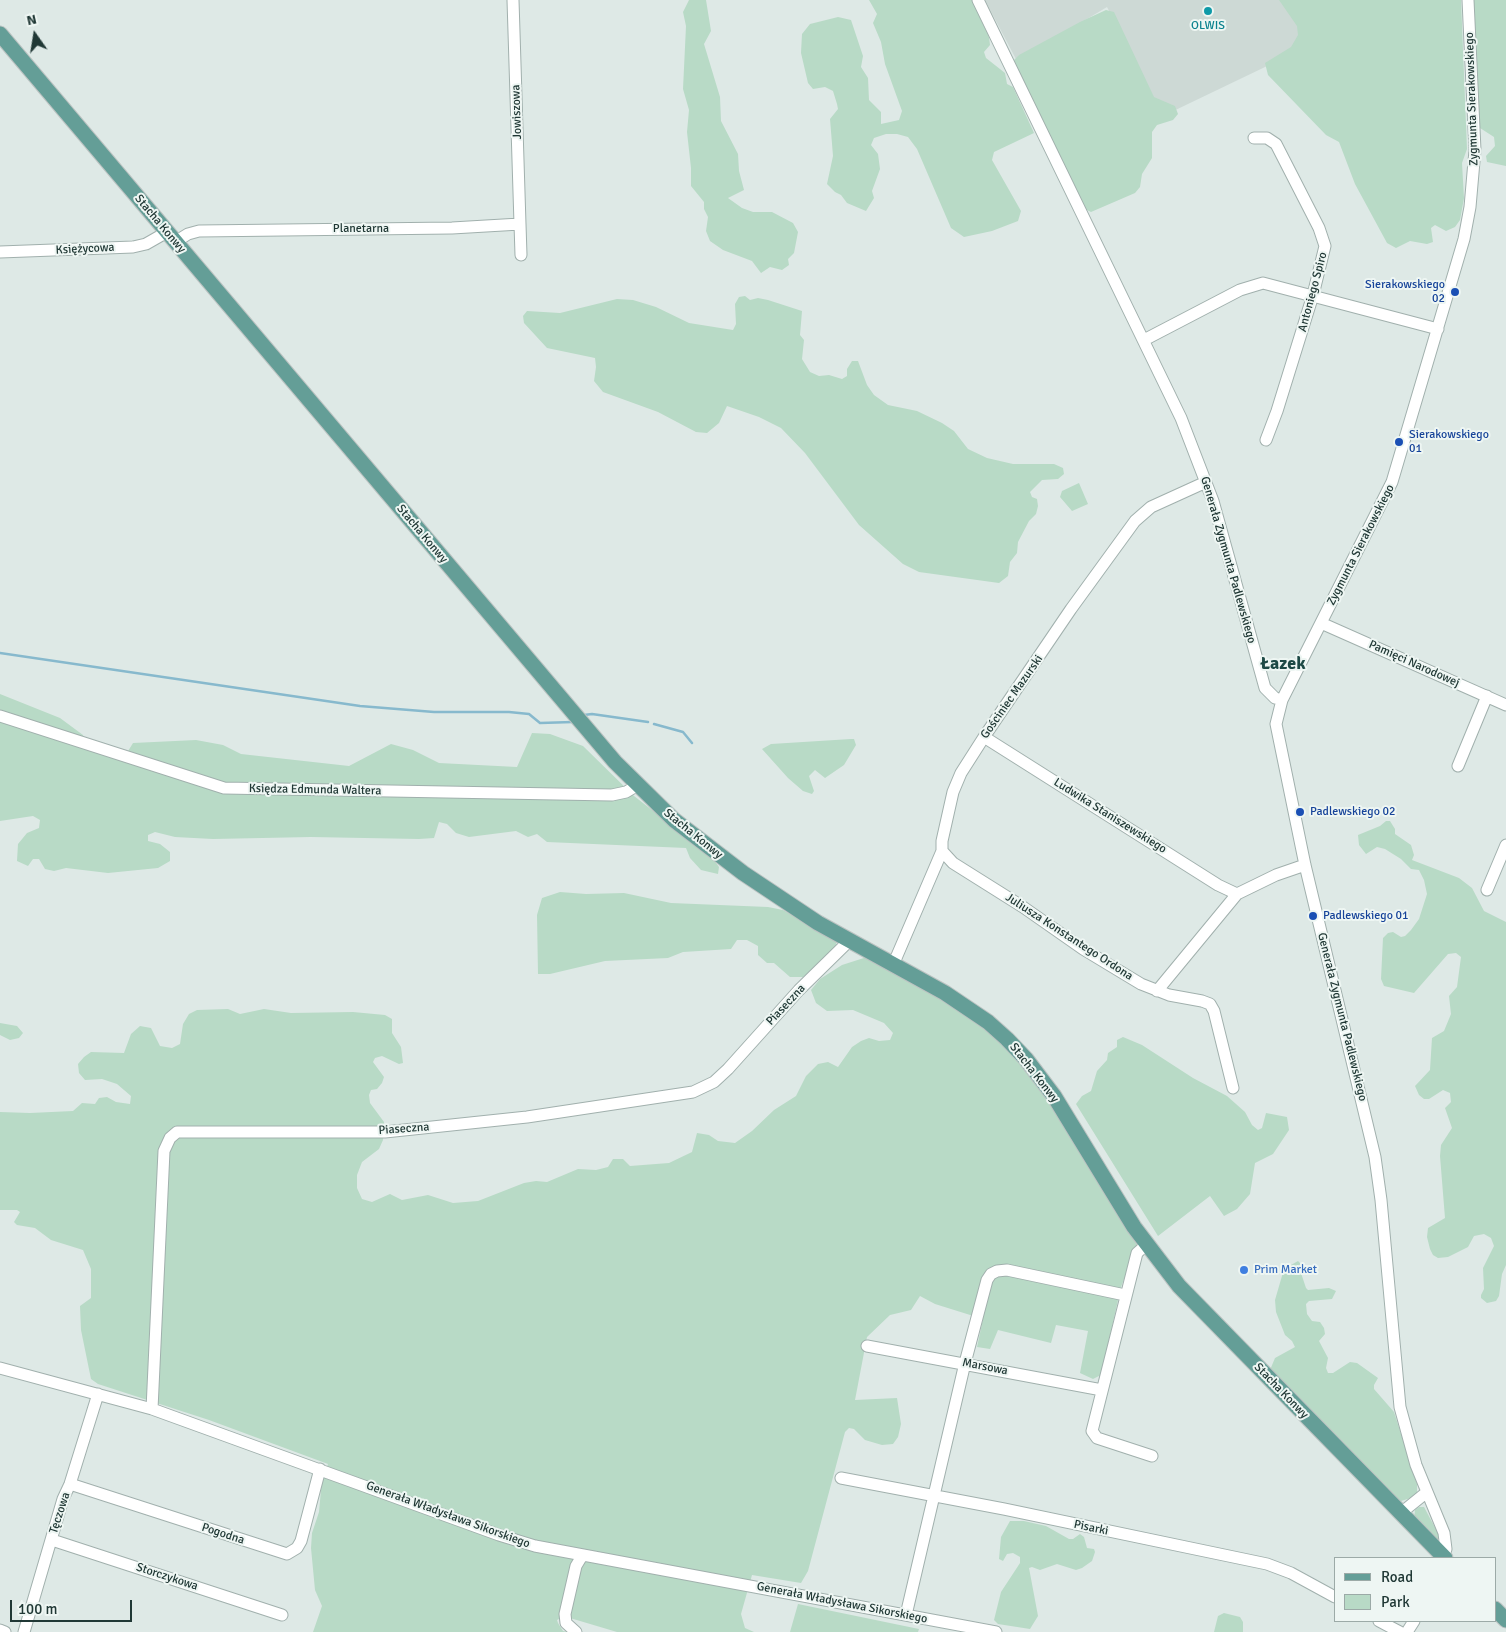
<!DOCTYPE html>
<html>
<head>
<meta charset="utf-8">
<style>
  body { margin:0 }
  #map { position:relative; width:1506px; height:1632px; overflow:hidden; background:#dee9e6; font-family:Signika,sans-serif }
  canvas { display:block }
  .legend { position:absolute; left:1334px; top:1557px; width:162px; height:65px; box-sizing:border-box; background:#eef6f3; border:1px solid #9caaa7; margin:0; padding:6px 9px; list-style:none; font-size:15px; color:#203835 }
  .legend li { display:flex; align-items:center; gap:10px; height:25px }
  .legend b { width:25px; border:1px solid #9caaa7 }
  .north { position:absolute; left:10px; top:10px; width:50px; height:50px; -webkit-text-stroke:4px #eef6f3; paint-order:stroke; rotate:347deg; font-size:14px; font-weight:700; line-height:20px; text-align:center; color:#203835 }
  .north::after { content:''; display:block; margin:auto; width:18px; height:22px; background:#203835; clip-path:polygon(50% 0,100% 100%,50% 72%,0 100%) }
  .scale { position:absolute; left:10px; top:1600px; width:122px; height:22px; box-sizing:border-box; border:2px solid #203835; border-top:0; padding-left:6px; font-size:15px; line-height:18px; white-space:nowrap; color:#203835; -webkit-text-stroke:4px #eef6f3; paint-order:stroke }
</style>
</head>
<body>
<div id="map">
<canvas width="1506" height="1632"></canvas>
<ul class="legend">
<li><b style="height:6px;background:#649e97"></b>Road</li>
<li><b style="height:14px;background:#b8dac6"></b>Park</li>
</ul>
<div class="north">N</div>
<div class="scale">100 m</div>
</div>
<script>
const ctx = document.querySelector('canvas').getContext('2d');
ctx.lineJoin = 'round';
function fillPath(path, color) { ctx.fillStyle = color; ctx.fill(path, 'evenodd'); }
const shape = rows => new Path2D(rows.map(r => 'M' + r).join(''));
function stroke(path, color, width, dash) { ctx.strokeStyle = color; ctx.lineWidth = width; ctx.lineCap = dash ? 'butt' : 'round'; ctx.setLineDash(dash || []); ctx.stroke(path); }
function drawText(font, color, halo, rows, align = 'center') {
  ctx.font = font + ' Signika,sans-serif'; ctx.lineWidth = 4; ctx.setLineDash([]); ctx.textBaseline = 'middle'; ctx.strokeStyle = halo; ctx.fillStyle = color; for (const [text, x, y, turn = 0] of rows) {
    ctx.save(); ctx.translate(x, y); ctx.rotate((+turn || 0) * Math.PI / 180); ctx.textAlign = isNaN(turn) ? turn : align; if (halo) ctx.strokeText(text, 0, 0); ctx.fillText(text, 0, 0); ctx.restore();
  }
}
const built = shape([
  [985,0,1289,0,1315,43,1163,116,1107,7,1017,61]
]);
const green = shape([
  [689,0,706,0,711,31,704,44,720,97,721,121,738,154,739,171,744,190,728,198,742,208,753,212,772,212,793,223,798,232,794,253,788,259,789,265,782,270,770,267,761,273,752,261,723,250,710,241,706,231,708,217,704,209,704,202,691,186,691,168,687,132,689,110,683,89,686,26,683,12],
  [869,0,973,0,989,37,990,45,984,52,986,58,1005,73,1007,84,1013,87,1034,133,994,152,992,160,1021,211,1018,221,992,231,964,237,951,228,917,149,908,137,897,134,886,134,874,138,871,145,878,154,880,169,872,191,874,198,866,211,847,203,841,195,835,192,827,184,833,156,830,119,838,109,837,104,833,91,825,87,813,89,808,83,801,53,802,34,810,24,838,17,851,20,863,56,861,67,868,78,869,100,881,112,881,124,899,120,902,111,885,64,881,42,873,23,877,14],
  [1279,0,1461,0,1467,149,1462,163,1464,198,1460,220,1455,227,1446,231,1435,225,1431,228,1433,242,1427,244,1410,241,1396,248,1387,243,1355,184,1339,142,1326,135,1268,75,1265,63,1291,47,1298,35,1297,26],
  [1473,0,1506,0,1506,166,1487,162,1486,156,1495,146,1494,137,1480,128,1476,122],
  [1106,10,1114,12,1154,97,1175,106,1178,114,1173,120,1157,125,1152,132,1152,158,1142,174,1140,187,1135,193,1091,212,1085,209,1015,67,1014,60,1019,55,1080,22],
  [745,296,750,300,758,298,768,300,802,311,800,335,804,340,802,359,810,372,819,376,829,375,842,379,847,376,847,369,852,361,858,361,867,385,874,395,888,405,917,411,942,423,954,431,968,449,987,458,1013,464,1054,464,1063,468,1064,474,1058,479,1042,480,1030,492,1032,497,1037,499,1038,506,1036,514,1029,521,1018,542,1017,553,1010,562,1008,576,999,583,919,572,903,564,859,525,805,453,781,428,759,417,727,406,719,423,707,433,696,432,658,412,603,392,594,381,596,367,595,358,547,348,524,323,523,316,527,311,560,313,617,299,633,300,656,307,689,323,733,330,736,324,735,304,739,297],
  [1079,483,1088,504,1072,511,1060,497,1062,491],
  [0,694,60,718,83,735,87,749,122,761,133,743,196,740,223,745,241,754,349,766,391,744,413,750,439,763,517,767,532,733,550,734,583,746,634,796,711,856,719,867,718,874,701,870,690,858,686,848,547,842,537,834,528,837,516,831,469,837,456,833,447,824,439,822,434,838,419,839,311,837,213,839,175,837,155,832,148,835,148,841,160,844,170,852,170,861,158,868,108,873,66,868,54,871,45,869,39,859,33,859,28,866,17,861,18,844,27,833,39,828,40,820,33,816,0,821],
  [851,739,854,739,856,745,844,765,825,778,815,770,809,776,814,791,812,794,803,791,788,778,762,749,771,744],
  [1386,821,1390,821,1395,829,1395,834,1411,845,1414,855,1412,860,1459,878,1472,888,1484,911,1506,922,1506,1265,1502,1274,1499,1296,1496,1301,1487,1303,1481,1298,1481,1295,1484,1289,1483,1268,1494,1246,1491,1238,1484,1234,1474,1236,1468,1247,1448,1257,1438,1258,1433,1255,1430,1249,1427,1237,1428,1228,1445,1218,1440,1156,1441,1145,1452,1128,1445,1108,1451,1102,1450,1093,1443,1090,1429,1099,1424,1099,1419,1095,1415,1086,1430,1070,1432,1038,1444,1031,1451,1014,1449,996,1457,987,1461,957,1456,953,1448,954,1414,993,1384,986,1381,979,1383,938,1388,933,1393,932,1401,937,1405,936,1411,930,1419,919,1427,894,1424,880,1419,870,1411,869,1401,859,1385,849,1377,847,1366,854,1359,845,1358,835,1380,826],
  [560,892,586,894,624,893,671,903,768,907,783,910,837,941,834,951,803,977,790,977,774,963,767,963,758,955,758,946,747,940,737,940,731,949,683,952,668,958,605,961,550,974,538,974,537,915,542,898],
  [867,957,963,1008,1000,1039,1036,1080,1137,1245,1121,1287,1101,1375,1093,1379,1080,1373,1088,1331,1056,1325,1051,1343,998,1330,990,1349,977,1347,983,1319,935,1304,920,1296,911,1310,890,1315,867,1337,855,1400,897,1398,901,1424,898,1437,893,1444,882,1445,865,1440,854,1429,849,1428,845,1432,808,1571,801,1583,752,1575,741,1614,745,1628,754,1632,617,1632,570,1618,561,1618,557,1620,558,1623,563,1631,568,1632,313,1632,322,1606,315,1590,311,1548,312,1533,319,1512,322,1479,328,1464,209,1420,98,1384,91,1379,81,1330,80,1306,91,1298,91,1269,83,1250,51,1240,35,1228,17,1225,14,1222,20,1212,17,1210,0,1210,0,1112,30,1113,73,1111,82,1103,95,1104,99,1098,107,1097,116,1102,130,1104,131,1096,117,1084,102,1079,85,1080,79,1073,78,1064,84,1057,91,1052,124,1053,131,1034,140,1026,151,1028,160,1046,172,1048,180,1044,183,1024,189,1014,197,1010,228,1009,240,1014,264,1009,291,1013,353,1012,385,1015,392,1019,392,1033,401,1047,403,1063,399,1064,382,1056,375,1058,373,1062,384,1077,382,1083,377,1089,371,1090,369,1095,370,1103,384,1122,383,1140,379,1149,362,1162,357,1175,357,1188,362,1199,372,1202,390,1194,402,1200,428,1195,453,1203,478,1201,524,1183,536,1181,547,1182,578,1169,596,1170,608,1167,613,1159,623,1159,630,1166,669,1163,692,1152,697,1133,709,1135,718,1141,735,1143,752,1131,774,1110,796,1096,806,1076,818,1064,828,1062,838,1067,852,1047,861,1041,869,1038,879,1041,890,1040,893,1033,884,1023,853,1010,827,1011,816,1003,811,990,820,979,842,965],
  [0,1023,17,1026,23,1033,19,1038,10,1040,0,1035],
  [1123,1037,1142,1045,1193,1078,1227,1096,1245,1112,1252,1125,1258,1130,1262,1128,1266,1113,1287,1117,1289,1130,1273,1154,1255,1163,1250,1194,1237,1209,1224,1216,1210,1196,1158,1236,1076,1104,1082,1096,1091,1091,1097,1071,1107,1060,1108,1053,1117,1047,1117,1040],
  [1298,1261,1303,1266,1301,1273,1306,1288,1308,1290,1329,1288,1336,1291,1332,1299,1309,1301,1306,1304,1307,1314,1312,1321,1320,1322,1324,1328,1325,1334,1319,1341,1328,1358,1326,1368,1328,1373,1333,1373,1350,1362,1357,1363,1378,1378,1374,1385,1374,1389,1394,1412,1417,1484,1417,1493,1411,1498,1401,1501,1394,1498,1270,1370,1275,1358,1295,1347,1292,1341,1285,1335,1276,1312,1275,1300,1284,1269],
  [1419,1507,1424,1507,1439,1535,1438,1541,1414,1519,1415,1510],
  [1010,1521,1024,1521,1046,1526,1069,1539,1073,1539,1080,1534,1084,1537,1087,1548,1094,1549,1095,1552,1092,1561,1082,1568,1076,1570,1057,1564,1040,1570,1032,1567,1029,1568,1038,1616,1030,1629,998,1624,994,1620,1001,1592,1020,1563,1020,1557,1013,1553,1007,1554,1003,1561,999,1559,1001,1537],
  [798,1604,919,1629,918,1632,790,1632],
  [1224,1613,1240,1617,1243,1622,1243,1632,1214,1632,1218,1616]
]);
const stream = shape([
  [0,653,360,706,434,712,509,712,529,714,540,723,573,722],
  [584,715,592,714,648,722],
  [654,724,683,732,692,743]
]);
const minor = shape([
  [513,0,520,224],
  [978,0,1181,418,1213,501,1265,688,1275,698,1282,700],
  [1254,138,1267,138,1276,144,1319,228,1325,246,1313,295,1277,411,1266,440],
  [175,242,188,234,199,231,452,228,520,224,521,255],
  [0,252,133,247,146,244,167,232],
  [1144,340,1240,290,1263,283,1438,329],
  [1321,623,1506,705],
  [0,716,224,788,612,795,626,792,638,785],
  [984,737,1218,885,1237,894],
  [1458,766,1487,696],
  [942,851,953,863,1023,907,1083,949,1141,984,1169,995,1202,1001,1210,1004,1214,1011,1233,1088],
  [1487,890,1506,845],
  [893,965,942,851,942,841,953,792,961,773,984,737,1071,609,1135,521,1151,507,1206,482],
  [1157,991,1237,894,1276,875,1305,865],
  [1146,1245,1137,1253,1092,1431,1097,1438,1152,1456],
  [867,1346,1102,1390],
  [0,1368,152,1409,499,1535,535,1546,996,1632],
  [152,1409,164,1151,170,1138,177,1132,385,1132,527,1117,693,1092,714,1082,728,1069,799,990,849,941],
  [841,1478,1004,1509,1267,1564,1291,1573,1335,1597],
  [70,1484,287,1554,297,1548,301,1541,320,1469],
  [1401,1513,1427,1492],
  [52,1540,282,1615],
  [1443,1557,1446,1549,1444,1533,1416,1465,1400,1407,1381,1200,1375,1157,1305,865,1276,724,1282,700,1392,482,1464,239,1470,207,1475,150,1468,0],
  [906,1615,965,1363,987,1280,991,1274,997,1271,1007,1270,1125,1295],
  [1379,1621,1400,1632],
  [0,1630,5,1632],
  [24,1632,63,1499,70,1484,98,1394],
  [576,1632,566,1623,565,1614,576,1566,582,1556],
  [1407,1632,1414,1621]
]);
const major = shape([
  [0,34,615,762,674,820,743,873,818,923,945,993,988,1022,1007,1039,1026,1059,1054,1096,1134,1227,1179,1286,1445,1558],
  [1495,1609,1506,1620]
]);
const markers = [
  [1208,11,5,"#0f9aa8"],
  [1455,292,5,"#1a4fb4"],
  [1399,442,5,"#1a4fb4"],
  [1300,812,5,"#1a4fb4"],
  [1313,916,5,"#1a4fb4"],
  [1244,1270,5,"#3f7fe0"]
];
const cultureNames = [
  ["OLWIS",1208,26]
];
const streetNames = [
  ["Zygmunta Sierakowskiego",1472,99,-92],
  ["Jowiszowa",517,112,-92],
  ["Stacha Konwy",160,224,50],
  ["Planetarna",361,229],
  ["Księżycowa",85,249,-3],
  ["Antoniego Spiro",1313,292,-75],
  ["Stacha Konwy",422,534,50],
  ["Zygmunta Sierakowskiego",1361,545,-63],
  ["Generała Zygmunta Padlewskiego",1228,560,74],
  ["Pamięci Narodowej",1414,664,24],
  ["Gościniec Mazurski",1012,697,-55],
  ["Księdza Edmunda Waltera",315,790,1],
  ["Ludwika Staniszewskiego",1110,816,32],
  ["Stacha Konwy",693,834,39],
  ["Juliusza Konstantego Ordona",1069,937,33],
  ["Piaseczna",786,1005,-47],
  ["Generała Zygmunta Padlewskiego",1342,1017,76],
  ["Stacha Konwy",1034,1073,52],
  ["Piaseczna",404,1129,-4],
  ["Marsowa",985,1367,11],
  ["Stacha Konwy",1281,1391,46],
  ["Tęczowa",60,1513,-72],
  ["Generała Władysława Sikorskiego",448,1515,20],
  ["Pisarki",1091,1528,12],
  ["Pogodna",223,1534,18],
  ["Storczykowa",167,1577,18],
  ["Generała Władysława Sikorskiego",842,1603,11]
];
const transitNames = [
  ["Sierakowskiego",1445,285,"right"],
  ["02",1445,299,"right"],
  ["Sierakowskiego",1409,435],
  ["01",1409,449],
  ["Padlewskiego 02",1310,812],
  ["Padlewskiego 01",1323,916]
];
const shopNames = [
  ["Prim Market",1254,1270]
];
const districtNames = [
  ["Łazek",1283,664]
];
fillPath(built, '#cdd9d5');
fillPath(green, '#b8dac6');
stroke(stream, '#87b9cd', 2.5);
stroke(minor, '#a1b0ad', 13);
stroke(major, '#bcc3c2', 17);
stroke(minor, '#fff', 11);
stroke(major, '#649e97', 15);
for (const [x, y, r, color] of markers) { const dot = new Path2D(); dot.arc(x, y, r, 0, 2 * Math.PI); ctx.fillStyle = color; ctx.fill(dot); stroke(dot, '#eef6f3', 2); }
drawText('12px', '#0d838f', '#eef6f3', cultureNames);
drawText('12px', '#203835', '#eef6f3', streetNames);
drawText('12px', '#164399', '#eef6f3', transitNames, 'left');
drawText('12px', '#366cbe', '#eef6f3', shopNames, 'left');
drawText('bold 18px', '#1d4945', '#eef6f3', districtNames);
</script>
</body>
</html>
